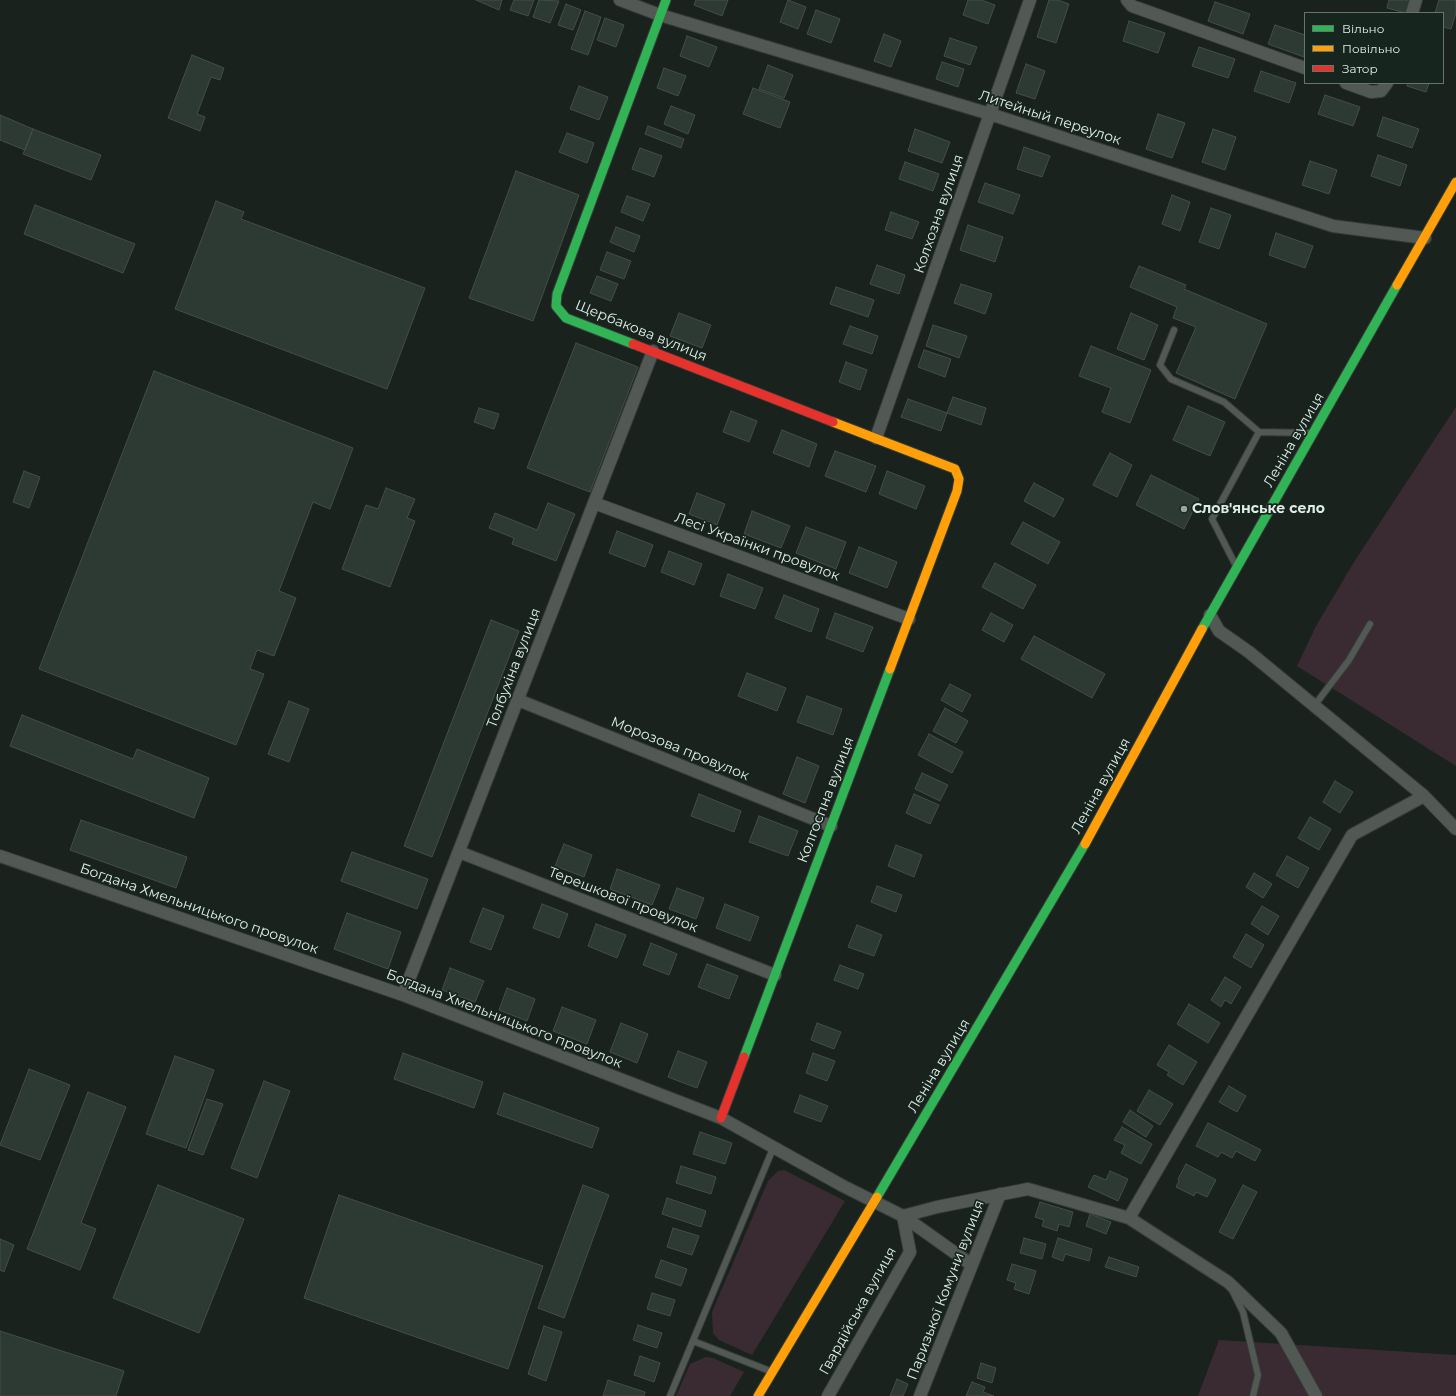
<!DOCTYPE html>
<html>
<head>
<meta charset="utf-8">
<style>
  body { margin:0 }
  #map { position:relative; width:1456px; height:1396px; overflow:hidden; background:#1a221d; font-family:Montserrat,sans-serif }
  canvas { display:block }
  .legend { position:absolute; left:1304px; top:12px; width:140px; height:72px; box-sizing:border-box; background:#16251d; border:1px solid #67746d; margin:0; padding:5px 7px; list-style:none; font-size:12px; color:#e1ebe5 }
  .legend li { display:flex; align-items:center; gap:8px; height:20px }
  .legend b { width:20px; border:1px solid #67746d }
</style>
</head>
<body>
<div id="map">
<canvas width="1456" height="1396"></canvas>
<ul class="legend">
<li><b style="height:5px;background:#30b455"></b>Вільно</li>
<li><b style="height:5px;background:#ff9f0a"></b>Повільно</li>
<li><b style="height:5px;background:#e5322d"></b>Затор</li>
</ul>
</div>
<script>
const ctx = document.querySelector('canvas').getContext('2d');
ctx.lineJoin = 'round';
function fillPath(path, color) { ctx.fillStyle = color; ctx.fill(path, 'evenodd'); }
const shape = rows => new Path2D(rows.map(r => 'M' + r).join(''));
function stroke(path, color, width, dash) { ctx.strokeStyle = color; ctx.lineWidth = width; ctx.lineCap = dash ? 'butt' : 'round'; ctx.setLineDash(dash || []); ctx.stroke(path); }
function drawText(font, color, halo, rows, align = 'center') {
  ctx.font = font + ' Montserrat,sans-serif'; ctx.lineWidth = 3.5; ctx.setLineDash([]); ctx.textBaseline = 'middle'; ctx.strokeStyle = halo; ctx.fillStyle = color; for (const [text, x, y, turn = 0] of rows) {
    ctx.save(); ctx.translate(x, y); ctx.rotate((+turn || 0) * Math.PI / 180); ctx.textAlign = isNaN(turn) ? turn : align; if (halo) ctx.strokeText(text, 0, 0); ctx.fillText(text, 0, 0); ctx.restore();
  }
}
const green = shape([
  [1456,407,1456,766,1297,666,1316,626,1354,562],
  [784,1170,845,1201,752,1355,719,1340,713,1333,712,1312,768,1181,778,1171],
  [1219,1340,1456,1355,1456,1396,1198,1396],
  [706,1357,713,1358,744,1372,730,1396,676,1396,690,1364]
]);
const building = shape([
  [476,0,502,0,499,10,476,0],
  [514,0,534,0,528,16,510,10,514,0],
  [539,0,559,1,550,23,533,17,539,0],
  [696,0,728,0,722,16,694,5,696,0],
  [788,0,806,7,798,29,780,22,788,0],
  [968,0,981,0,995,5,988,24,963,15,968,0],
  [1049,0,1058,0,1069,4,1056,43,1037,37,1049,0],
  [1389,0,1411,0,1406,13,1387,8,1389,0],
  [1439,0,1456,0,1456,13,1451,29,1443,27,1443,13,1435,13,1439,0],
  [1215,2,1250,14,1243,34,1208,21,1215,2],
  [566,4,581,10,573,30,558,25,566,4],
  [816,10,840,19,831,43,807,34,816,10],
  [585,11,601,17,588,55,571,49,585,11],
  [605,18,624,25,616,47,597,40,605,18],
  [1129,21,1165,33,1158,53,1123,41,1129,21],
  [1275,25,1305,35,1304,57,1268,44,1275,25],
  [884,34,901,41,891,67,874,61,884,34],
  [687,36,717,47,709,67,680,56,687,36],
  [950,38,977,47,970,65,944,56,950,38],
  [1199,47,1235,59,1228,78,1192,66,1199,47],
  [192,55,224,68,220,80,211,77,197,114,205,117,200,131,168,118,192,55],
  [942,62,964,69,958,87,936,79,942,62],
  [1026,64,1045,71,1035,99,1016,93,1026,64],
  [768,65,793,75,784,98,759,89,768,65],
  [664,68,686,76,678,96,657,88,664,68],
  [1261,71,1296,83,1289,103,1254,91,1261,71],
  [1408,83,1429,83,1426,92,1407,86,1408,83],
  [579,86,608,97,599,120,570,109,579,86],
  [753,88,790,102,780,128,743,114,753,88],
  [1325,95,1360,107,1353,126,1318,114,1325,95],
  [671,106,695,115,688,134,664,124,671,106],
  [1158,114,1185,123,1172,158,1146,149,1158,114],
  [0,115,33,129,25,150,0,140,0,115],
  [1383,117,1419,129,1412,148,1377,136,1383,117],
  [648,126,684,139,681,148,645,134,648,126],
  [33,129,101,155,91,180,23,154,33,129],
  [915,129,950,142,942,163,908,151,915,129],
  [1213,129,1236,137,1225,170,1202,162,1213,129],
  [567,133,594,143,587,163,559,152,567,133],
  [1024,147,1050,156,1042,177,1017,169,1024,147],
  [640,148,662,156,654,177,632,169,640,148],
  [1378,155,1407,165,1400,186,1371,176,1378,155],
  [1310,161,1337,170,1329,194,1302,185,1310,161],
  [905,162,939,174,933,191,899,179,905,162],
  [516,171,579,195,533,321,469,298,516,171],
  [985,183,1020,195,1013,214,978,202,985,183],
  [1172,195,1190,202,1180,231,1162,224,1172,195],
  [627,196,650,204,643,221,621,212,627,196],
  [216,201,244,212,241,219,425,288,387,389,175,309,216,201],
  [35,205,135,244,123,273,24,234,35,205],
  [1211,208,1231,215,1219,249,1199,242,1211,208],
  [891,212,919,222,912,239,885,230,891,212],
  [968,225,1003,237,995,262,960,250,968,225],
  [616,227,640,236,634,252,610,242,616,227],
  [1276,233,1313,246,1305,268,1269,255,1276,233],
  [607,252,631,261,624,279,600,270,607,252],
  [877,265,905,275,899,294,870,284,877,265],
  [1139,266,1186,285,1184,289,1267,324,1235,399,1176,373,1196,327,1173,318,1177,307,1130,287,1139,266],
  [597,276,618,284,611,301,590,293,597,276],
  [961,284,992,294,985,314,954,303,961,284],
  [836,287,874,300,868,317,830,304,836,287],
  [679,313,711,325,702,348,670,336,679,313],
  [1131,313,1158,325,1144,360,1117,349,1131,313],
  [933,325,967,336,959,358,926,346,933,325],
  [850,326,878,336,872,354,843,344,850,326],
  [576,343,638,367,590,492,527,468,576,343],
  [1091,346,1151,370,1130,423,1102,412,1111,388,1079,376,1091,346],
  [924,350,951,359,945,377,918,367,924,350],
  [846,362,867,370,860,390,839,382,846,362],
  [154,371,353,448,330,509,313,502,279,591,296,598,274,656,257,650,250,669,264,674,236,745,39,669,154,371],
  [953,397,986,408,981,425,947,413,953,397],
  [908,399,947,413,941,431,901,417,908,399],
  [1188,406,1225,422,1210,456,1173,440,1188,406],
  [479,408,499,414,494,429,474,422,479,408],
  [731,411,757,421,749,442,723,432,731,411],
  [782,430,817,444,809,467,773,453,782,430],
  [835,451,876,466,866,492,825,476,835,451],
  [1110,453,1132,465,1117,497,1093,485,1110,453],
  [24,471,40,477,29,508,13,502,24,471],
  [887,471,925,486,916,509,879,494,887,471],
  [1151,475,1199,499,1184,529,1136,505,1151,475],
  [1034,483,1064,499,1054,517,1024,501,1034,483],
  [386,488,415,499,407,518,415,521,390,587,342,569,366,505,378,509,386,488],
  [697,493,725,504,717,525,689,514,697,493],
  [548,503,575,514,556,561,512,544,514,538,489,528,495,513,537,530,548,503],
  [752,511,790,526,781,548,744,534,752,511],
  [1023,522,1060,542,1048,564,1011,544,1023,522],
  [806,527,846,542,836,569,796,553,806,527],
  [617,531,653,545,645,567,609,553,617,531],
  [859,547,897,562,887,588,849,573,859,547],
  [669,551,702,564,694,585,661,572,669,551],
  [995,563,1036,585,1023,609,982,587,995,563],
  [728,574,763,588,755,609,720,596,728,574],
  [784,595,819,609,811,632,775,618,784,595],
  [835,613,873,627,863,652,826,638,835,613],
  [991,613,1013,625,1004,642,982,630,991,613],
  [491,620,519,631,432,857,404,846,491,620],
  [1034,636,1105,674,1092,698,1021,659,1034,636],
  [747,673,786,688,777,711,738,696,747,673],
  [950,684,971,695,962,712,941,700,950,684],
  [807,696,842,709,833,735,797,722,807,696],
  [289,701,309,709,289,762,268,754,289,701],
  [945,708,968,721,956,743,933,731,945,708],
  [22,715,133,759,137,749,209,778,194,818,10,746,22,715],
  [929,734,963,752,952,773,918,755,929,734],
  [797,757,819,766,805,803,783,794,797,757],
  [922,773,948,785,940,801,915,789,922,773],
  [1335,781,1353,792,1340,813,1323,802,1335,781],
  [699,794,741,811,734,832,691,816,699,794],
  [914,794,939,805,930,824,906,813,914,794],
  [759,816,798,831,788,856,749,842,759,816],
  [1310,817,1331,829,1319,850,1298,838,1310,817],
  [81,820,187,857,176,888,70,850,81,820],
  [564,844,592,855,584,877,555,866,564,844],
  [896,845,922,855,914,877,888,866,896,845],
  [352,852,428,879,417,909,341,881,352,852],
  [1287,856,1309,868,1298,888,1276,875,1287,856],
  [617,869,660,885,652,905,610,889,617,869],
  [1254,873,1272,884,1263,898,1246,887,1254,873],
  [877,886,902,895,896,912,871,902,877,886],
  [677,888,704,898,696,919,669,909,677,888],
  [542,904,568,914,559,938,533,928,542,904],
  [725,904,759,917,750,941,716,928,725,904],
  [1262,906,1279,916,1268,935,1251,924,1262,906],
  [483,908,504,916,491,950,470,942,483,908],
  [347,913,401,932,388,969,334,949,347,913],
  [596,924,626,935,617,958,588,946,596,924],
  [857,925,882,935,874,956,848,947,857,925],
  [1246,934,1264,945,1251,968,1233,957,1246,934],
  [651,943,677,954,669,975,643,965,651,943],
  [707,964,738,976,729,999,698,987,707,964],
  [840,965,864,974,858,989,834,980,840,965],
  [450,968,484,981,475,1002,442,990,450,968],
  [1225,977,1241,987,1231,1004,1225,1000,1221,1007,1211,1000,1225,977],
  [507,988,535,999,527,1021,499,1010,507,988],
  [1189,1004,1220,1023,1208,1043,1177,1024,1189,1004],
  [562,1007,596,1020,587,1044,553,1031,562,1007],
  [621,1023,648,1034,637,1063,610,1052,621,1023],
  [817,1023,841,1032,834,1049,811,1040,817,1023],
  [1169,1045,1197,1062,1183,1085,1167,1075,1169,1072,1157,1065,1169,1045],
  [678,1051,707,1062,697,1088,668,1077,678,1051],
  [403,1053,483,1082,474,1108,394,1079,403,1053],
  [813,1053,835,1061,827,1081,806,1073,813,1053],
  [175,1056,214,1070,186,1148,146,1134,175,1056],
  [29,1069,70,1085,40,1160,0,1145,29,1069],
  [264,1081,290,1091,257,1178,231,1168,264,1081],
  [1229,1086,1246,1096,1237,1112,1219,1102,1229,1086],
  [1149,1090,1173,1104,1160,1125,1137,1111,1149,1090],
  [88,1092,126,1107,81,1223,96,1229,80,1270,27,1249,88,1092],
  [504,1093,599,1128,592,1148,497,1114,504,1093],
  [800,1095,828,1106,821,1122,794,1112,800,1095],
  [207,1099,223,1104,203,1155,188,1150,207,1099],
  [1130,1110,1153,1126,1146,1137,1123,1122,1130,1110],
  [1208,1123,1261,1150,1255,1161,1236,1151,1232,1158,1221,1152,1218,1157,1196,1146,1208,1123],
  [1122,1127,1152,1144,1141,1164,1121,1153,1125,1145,1114,1140,1122,1127],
  [700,1132,732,1143,725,1164,693,1154,700,1132],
  [1186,1164,1216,1180,1207,1197,1196,1192,1194,1196,1176,1187,1179,1181,1178,1179,1186,1164],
  [681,1166,716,1177,711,1194,676,1183,681,1166],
  [1110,1171,1128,1179,1118,1201,1088,1187,1094,1175,1106,1180,1110,1171],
  [158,1185,244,1219,199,1333,113,1298,158,1185],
  [583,1185,609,1195,564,1318,538,1308,583,1185],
  [1243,1185,1257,1192,1233,1239,1219,1232,1243,1185],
  [339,1195,543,1266,508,1369,304,1298,339,1195],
  [667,1198,706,1211,701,1227,662,1214,667,1198],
  [1040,1202,1073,1212,1069,1227,1059,1224,1057,1231,1042,1226,1044,1220,1035,1217,1040,1202],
  [1090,1214,1111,1222,1106,1234,1086,1226,1090,1214],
  [673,1228,699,1236,692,1255,667,1247,673,1228],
  [1024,1238,1046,1244,1042,1259,1020,1253,1024,1238],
  [1058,1238,1092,1249,1089,1261,1065,1254,1063,1261,1052,1257,1058,1238],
  [0,1239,14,1245,4,1272,0,1270,0,1239],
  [1109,1257,1139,1267,1136,1277,1105,1267,1109,1257],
  [661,1260,687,1269,681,1286,655,1277,661,1260],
  [1012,1264,1036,1271,1029,1294,1014,1289,1016,1283,1007,1280,1012,1264],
  [652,1293,675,1300,670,1316,647,1309,652,1293],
  [638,1325,662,1333,657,1348,633,1340,638,1325],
  [544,1326,562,1332,546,1381,528,1374,544,1326],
  [0,1331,124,1371,116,1396,0,1396,0,1331],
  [640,1356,660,1363,654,1382,634,1375,640,1356],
  [981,1363,996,1368,992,1383,977,1378,981,1363],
  [897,1379,908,1384,903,1396,890,1396,897,1379],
  [608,1380,645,1392,644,1396,603,1396,608,1380],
  [972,1382,985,1387,983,1392,994,1396,966,1396,972,1382]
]);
const lane = shape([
  [1174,330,1160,365,1171,379,1224,402,1259,432],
  [1235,564,1212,519,1259,432,1310,433],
  [1314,706,1349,660,1370,624],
  [1233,1292,1243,1312,1258,1375,1253,1396],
  [693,1341,770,1371],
  [670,1396,774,1146]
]);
const street = shape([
  [620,0,660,15,990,114,1333,226,1425,238],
  [1127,0,1132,6,1305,68],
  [1412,13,1416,0],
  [1346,83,1371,92,1381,91,1387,83],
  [876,438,1030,0],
  [594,503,909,619],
  [1210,615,1219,631,1249,652,1424,796,1456,829],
  [518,700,831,826],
  [459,852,775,975],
  [0,856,403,995,721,1118,843,1186,903,1216,972,1265],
  [403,995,653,351],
  [1129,1218,1352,835,1424,796],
  [828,1396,910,1252,903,1216,937,1207,1028,1189,1129,1218,1228,1282,1281,1333,1316,1396],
  [920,1396,1000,1194]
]);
const fast = shape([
  [633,344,566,318,556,306,557,294,666,0],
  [1202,629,1397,285],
  [744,1057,890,669],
  [877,1197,1085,844]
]);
const slow = shape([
  [1397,285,1456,182],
  [833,422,955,469,959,479,957,491,890,669],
  [1085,844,1202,629],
  [758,1396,877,1197]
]);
const jam = shape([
  [633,344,833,422],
  [721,1118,744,1057]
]);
const markers = [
  [1184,509,4,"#9ba59f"]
];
const streetNames = [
  ["Литейный переулок",1050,118,18],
  ["Колхозна вулиця",939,214,-71],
  ["Щербакова вулиця",641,331,22],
  ["Леніна вулиця",1294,440,-60],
  ["Лесі Українки провулок",757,547,20],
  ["Толбухіна вулиця",514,668,-69],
  ["Морозова провулок",680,749,22],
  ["Леніна вулиця",1101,786,-61],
  ["Колгоспна вулиця",826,800,-69],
  ["Терешкової провулок",623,900,21],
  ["Богдана Хмельницького провулок",199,909,19],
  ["Богдана Хмельницького провулок",504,1019,21],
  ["Леніна вулиця",939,1066,-59],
  ["Паризької Комуни вулиця",946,1290,-69],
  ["Гвардійська вулиця",858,1311,-61]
];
const poiNames = [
  ["Слов'янське село",1192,509]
];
fillPath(green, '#3a2b33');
fillPath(building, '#2d3933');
stroke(building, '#464d49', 1);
stroke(lane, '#363c37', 8);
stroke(street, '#363c37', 14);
stroke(fast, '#363c37', 11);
stroke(slow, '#363c37', 11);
stroke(jam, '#363c37', 11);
stroke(lane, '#525854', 6);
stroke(street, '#525854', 12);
stroke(fast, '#30b455', 9);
stroke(slow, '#ff9f0a', 9);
stroke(jam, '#e5322d', 9);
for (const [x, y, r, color] of markers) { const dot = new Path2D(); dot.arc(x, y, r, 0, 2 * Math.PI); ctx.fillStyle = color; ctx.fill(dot); stroke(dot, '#16251d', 1.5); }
drawText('14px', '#e1ebe5', '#16251d', streetNames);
drawText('bold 14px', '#e1ebe5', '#16251d', poiNames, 'left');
</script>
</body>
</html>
